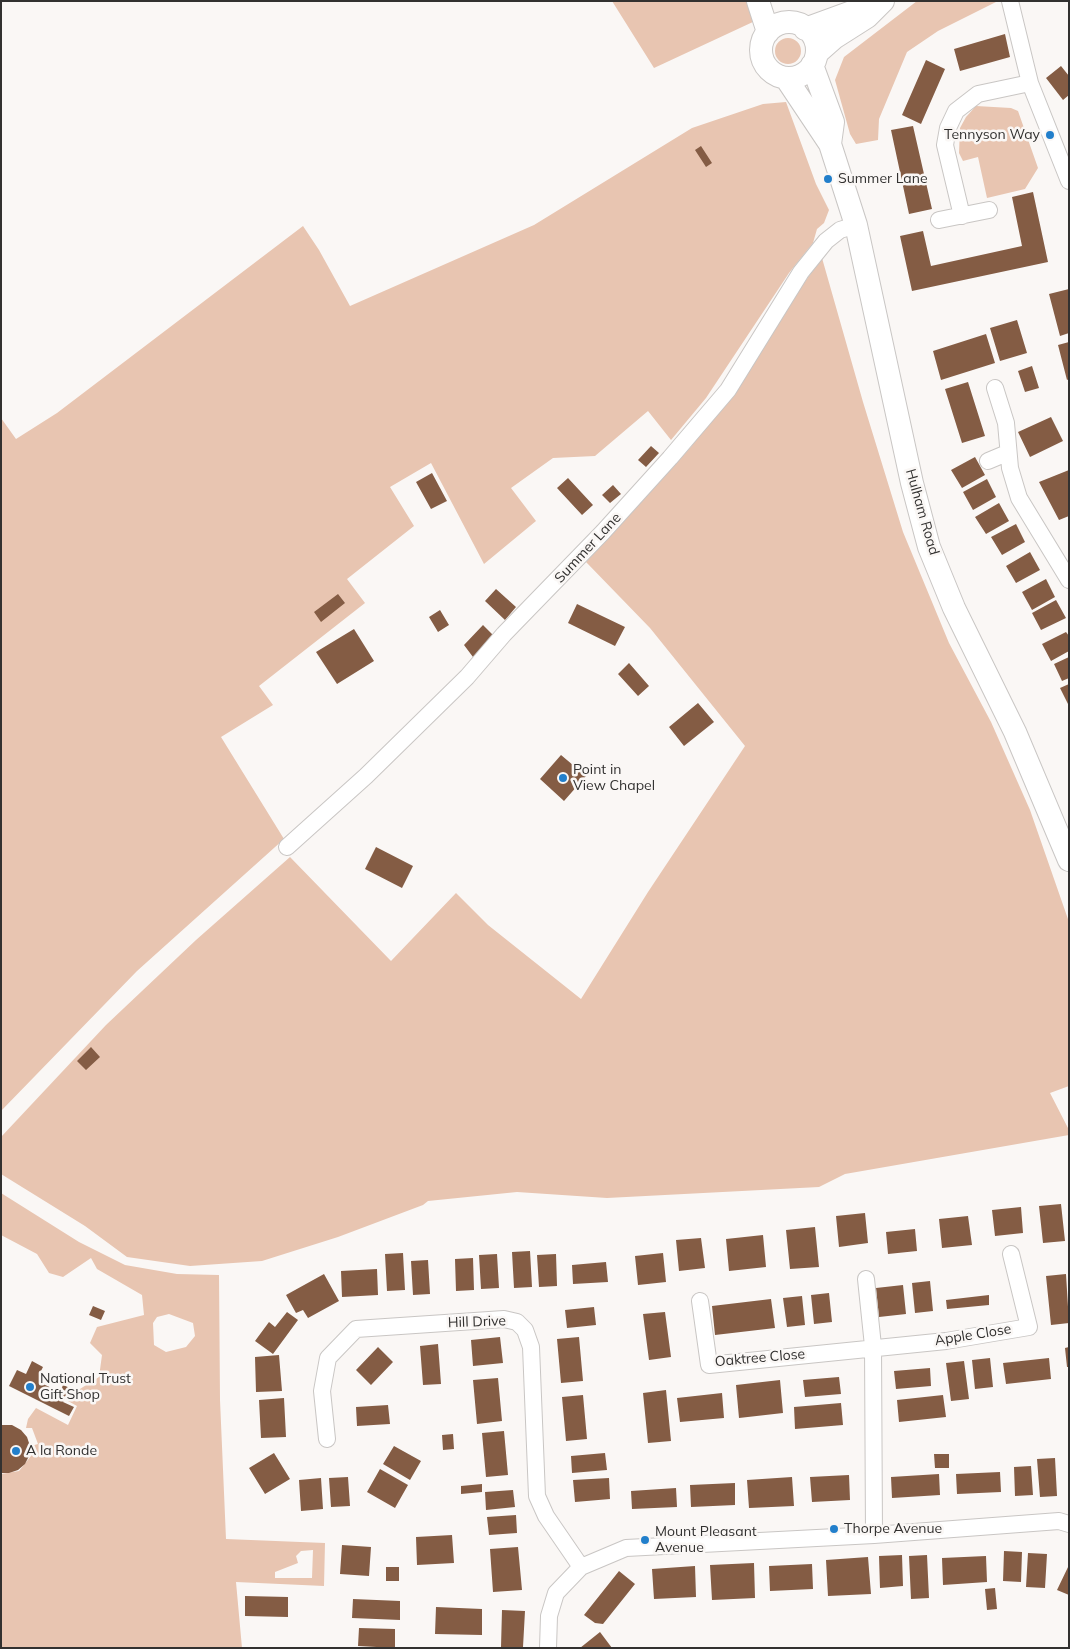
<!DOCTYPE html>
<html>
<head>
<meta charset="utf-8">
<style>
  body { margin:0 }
  #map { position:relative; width:1070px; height:1649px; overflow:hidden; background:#faf7f5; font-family:Mulish,sans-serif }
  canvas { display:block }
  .frame { position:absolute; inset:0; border:2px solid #323130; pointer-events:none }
</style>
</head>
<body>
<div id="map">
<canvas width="1070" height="1649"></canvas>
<div class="frame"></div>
</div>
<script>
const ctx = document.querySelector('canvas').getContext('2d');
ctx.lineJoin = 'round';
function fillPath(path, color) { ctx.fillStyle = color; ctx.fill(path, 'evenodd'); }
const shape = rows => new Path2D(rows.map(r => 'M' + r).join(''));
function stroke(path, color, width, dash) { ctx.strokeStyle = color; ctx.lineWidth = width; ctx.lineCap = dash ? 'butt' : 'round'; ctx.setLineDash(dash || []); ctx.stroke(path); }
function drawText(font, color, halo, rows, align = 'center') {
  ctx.font = font + ' Mulish,sans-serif'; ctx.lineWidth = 5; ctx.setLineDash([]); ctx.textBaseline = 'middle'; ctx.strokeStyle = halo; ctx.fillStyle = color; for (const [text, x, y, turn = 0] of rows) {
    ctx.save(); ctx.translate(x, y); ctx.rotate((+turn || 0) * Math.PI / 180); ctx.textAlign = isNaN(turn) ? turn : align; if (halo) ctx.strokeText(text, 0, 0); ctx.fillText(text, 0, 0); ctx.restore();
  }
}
const green = shape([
  [612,1,750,1,755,21,654,68],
  [917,1,998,1,938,31,907,52,879,119,878,140,856,144,850,134,835,80,844,57],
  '775 51a13 13 0 1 1 26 0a13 13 0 1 1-26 0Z',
  [786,102,816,184,829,210,824,223,817,229,813,243,789,273,706,398,671,440,648,411,595,456,553,458,511,488,536,521,484,564,431,463,390,487,414,526,347,579,365,603,259,686,273,705,221,737,284,839,137,971,1,1111,1,418,16,439,57,413,303,226,319,250,350,306,534,225,692,128,763,104],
  [976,106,1011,108,1018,111,1038,168,1025,189,987,198,978,157,963,161,959,153,960,128,966,117],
  [822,258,863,402,903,532,949,643,991,722,1030,810,1069,922,1069,1086,1050,1093,1069,1130,1069,1135,845,1174,819,1187,607,1198,517,1192,428,1201,423,1205,338,1237,262,1261,190,1266,127,1257,85,1226,1,1174,1,1137,106,1025,196,940,290,857,391,961,456,893,488,925,581,999,648,892,745,746,650,628,586,562,690,448,738,385,793,298],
  [1,1193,79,1242,125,1265,177,1274,219,1275,220,1400,226,1539,325,1543,324,1586,236,1582,242,1648,1,1648,1,1474,19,1471,31,1456,31,1446,38,1444,32,1428,26,1428,28,1419,36,1408,68,1425,77,1406,68,1401,72,1394,99,1377,102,1355,90,1343,97,1327,144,1315,142,1295,97,1269,91,1258,63,1277,49,1273,37,1254,1,1235],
  [169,1314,193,1323,195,1336,186,1347,166,1352,154,1345,153,1323,157,1317],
  [313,1550,312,1578,275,1578,275,1572,298,1563,296,1556,301,1551]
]);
const building = shape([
  [1005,34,1010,57,960,71,954,49],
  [926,60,945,69,921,124,902,115],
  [1061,66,1069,76,1069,95,1063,100,1046,78],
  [913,126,932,209,909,214,891,130],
  [701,146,712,163,706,167,695,150],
  [1033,192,1048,262,912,291,900,236,923,231,931,266,1022,246,1012,197],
  [1069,289,1069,333,1060,336,1049,294],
  [1017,320,1027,353,1000,361,990,328],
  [986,334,995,363,941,380,933,351],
  [1069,342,1069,379,1067,380,1058,345],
  [1032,366,1039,388,1025,392,1018,371],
  [968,382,985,436,962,443,945,389],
  [1051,417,1063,441,1030,457,1018,432],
  [651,446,659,453,646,467,638,460],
  [975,457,985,475,962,488,951,470],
  [1069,470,1069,516,1059,520,1039,482],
  [432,473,447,501,431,509,416,482],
  [568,478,593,505,582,515,557,488],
  [987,479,996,497,973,510,963,492],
  [613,485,621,494,610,503,602,495],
  [999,503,1009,521,986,534,975,517],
  [1016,524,1025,542,1002,555,991,537],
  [1030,552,1040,570,1016,583,1006,566],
  [1046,579,1055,597,1032,610,1022,592],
  [496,589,516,607,505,620,485,601],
  [338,594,345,603,321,622,314,612],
  [1056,600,1066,618,1041,630,1032,613],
  [577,604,625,627,615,646,568,623],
  [440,610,449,625,438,632,429,617],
  [483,625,493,635,473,657,464,645],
  [354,629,374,661,337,684,316,652],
  [1066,632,1069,636,1069,651,1051,661,1042,644],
  [1069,657,1069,678,1062,681,1054,664],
  [629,663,649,686,638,696,618,674],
  [1069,684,1069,706,1060,688],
  [698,703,714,722,684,746,669,727],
  [561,755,586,776,564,801,540,779],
  [376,847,413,866,402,888,365,869],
  [91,1047,100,1057,86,1070,77,1061],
  [1061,1204,1065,1241,1043,1243,1039,1206],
  [1021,1207,1023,1233,995,1236,992,1210],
  [865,1213,868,1243,839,1247,836,1216],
  [968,1216,972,1245,942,1248,939,1219],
  [815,1227,819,1267,790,1269,786,1230],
  [915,1229,917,1251,888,1254,886,1232],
  [763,1235,766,1267,729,1271,726,1239],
  [701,1238,705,1268,679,1271,676,1240],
  [530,1251,532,1287,514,1288,512,1252],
  [403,1253,405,1290,387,1291,385,1254],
  [663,1253,666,1282,638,1285,635,1256],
  [497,1254,499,1288,481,1289,479,1255],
  [556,1254,557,1286,539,1287,537,1255],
  [473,1258,474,1290,456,1291,455,1259],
  [428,1260,430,1294,413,1295,411,1261],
  [606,1262,608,1282,573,1284,572,1265],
  [377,1269,378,1295,342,1297,341,1271],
  [324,1274,339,1301,308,1318,303,1310,296,1313,286,1295],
  [1066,1274,1069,1323,1051,1325,1046,1276],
  [930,1281,933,1311,915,1313,912,1283],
  [903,1285,906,1314,879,1317,876,1288],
  [829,1293,832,1322,814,1324,811,1295],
  [989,1295,989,1305,947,1309,946,1300],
  [802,1296,805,1325,787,1327,783,1298],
  [771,1299,775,1328,715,1335,712,1306],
  [93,1306,105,1311,101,1320,89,1315],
  [594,1307,596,1325,567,1328,565,1310],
  [287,1312,298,1320,273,1354,255,1341,269,1322,275,1327],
  [665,1312,671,1357,649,1360,643,1314],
  [500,1337,503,1363,473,1366,471,1340],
  [579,1337,583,1381,561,1383,557,1339],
  [438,1344,441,1384,423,1385,420,1346],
  [378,1347,393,1362,371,1385,356,1370],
  [1069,1347,1069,1367,1067,1367,1065,1348],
  [279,1355,282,1391,256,1392,255,1357],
  [990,1358,993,1387,975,1389,972,1360],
  [1049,1358,1051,1379,1006,1384,1003,1363],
  [32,1361,43,1367,39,1375,44,1377,41,1383,60,1392,63,1385,70,1388,63,1402,74,1407,69,1416,9,1386,17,1370,26,1374],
  [964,1361,969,1399,951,1401,946,1363],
  [930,1368,931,1386,896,1389,894,1371],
  [839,1377,841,1394,805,1397,803,1380],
  [498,1378,502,1421,477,1424,473,1380],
  [780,1380,783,1413,739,1418,736,1385],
  [666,1390,671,1441,648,1443,643,1393],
  [722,1393,724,1418,680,1422,677,1398],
  [583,1395,587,1439,566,1441,562,1397],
  [943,1395,946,1417,899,1422,897,1400],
  [284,1398,286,1437,261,1438,259,1400],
  [841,1403,843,1425,795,1429,794,1407],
  [388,1405,390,1424,357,1426,356,1407],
  [1,1425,12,1425,21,1430,27,1437,30,1446,29,1456,25,1464,18,1470,9,1473,1,1473],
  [504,1431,508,1475,486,1477,482,1433],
  [453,1434,454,1449,443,1450,442,1435],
  [394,1446,421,1461,410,1480,383,1464],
  [274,1453,290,1479,265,1494,249,1468],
  [605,1453,607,1470,572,1473,571,1456],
  [934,1454,949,1454,949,1468,935,1468],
  [1055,1458,1057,1496,1040,1497,1037,1459],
  [1031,1466,1033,1495,1015,1496,1014,1467],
  [380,1469,408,1485,395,1508,367,1492],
  [1000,1472,1001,1492,957,1494,956,1474],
  [939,1474,940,1495,892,1498,891,1477],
  [849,1475,850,1500,812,1502,810,1477],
  [348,1477,350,1506,331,1507,329,1478],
  [792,1477,794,1506,749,1508,747,1480],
  [321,1478,323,1509,301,1511,299,1480],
  [609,1478,610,1499,575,1502,573,1480],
  [735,1483,735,1505,691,1507,690,1485],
  [482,1484,482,1492,461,1494,461,1486],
  [676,1488,677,1507,632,1509,631,1491],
  [513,1490,515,1507,486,1510,485,1492],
  [516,1515,517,1533,489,1535,487,1517],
  [452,1535,454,1563,417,1565,416,1537],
  [342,1545,371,1547,369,1576,340,1574],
  [518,1547,522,1590,493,1592,490,1549],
  [1004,1551,1022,1552,1021,1582,1003,1581],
  [1028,1553,1047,1554,1045,1588,1026,1587],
  [902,1555,903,1586,880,1588,879,1556],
  [927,1555,929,1598,911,1599,909,1556],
  [986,1556,987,1582,943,1585,942,1558],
  [868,1557,871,1594,828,1596,826,1560],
  [754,1563,755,1598,712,1600,710,1565],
  [812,1564,813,1589,770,1591,769,1566],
  [1069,1565,1069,1595,1057,1590],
  [695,1566,696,1597,654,1599,652,1569],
  [386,1567,399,1567,399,1581,386,1581],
  [619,1571,635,1584,603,1624,595,1623,584,1615],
  [995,1588,997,1609,987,1610,985,1589],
  [245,1596,288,1597,288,1617,245,1616],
  [353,1599,400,1601,400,1620,352,1618],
  [436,1607,482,1609,482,1635,435,1634],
  [502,1610,525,1611,523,1647,501,1647],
  [359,1628,395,1629,395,1648,358,1646],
  [600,1632,612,1648,580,1648]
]);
const street = shape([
  [1010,1,1030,83,1069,181],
  [962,216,945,145,948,128,956,111,978,94,1030,83],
  [939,220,989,210],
  [995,388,1006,423,1010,468,1019,498,1069,580],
  [988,461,1007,453],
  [287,847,366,776,467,677,504,634,603,532,670,458,728,390,801,272,826,241,840,230,856,225],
  [866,1279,873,1346,874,1535],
  [700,1301,709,1365,946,1341,1029,1327,1011,1254],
  [327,1439,322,1391,328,1358,356,1329,504,1319,517,1322,525,1330,531,1347,537,1496,546,1516,581,1567],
  [548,1648,549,1616,556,1593,581,1567,626,1548,874,1535,1059,1521,1069,1524]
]);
const secondary = shape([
  [758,1,768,32],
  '761 50a28 28 0 1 1 56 0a28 28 0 1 1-56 0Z',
  [805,29,860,9],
  [817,53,834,38,867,17,883,1],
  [812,65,833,122,830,144],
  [786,78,830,144,856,225,912,483,929,547,954,608,1015,732,1069,860]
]);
const markers = [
  [1050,135,5,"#227fcb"],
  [828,179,5,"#227fcb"],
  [563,778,5,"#227fcb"],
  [30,1387,5,"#227fcb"],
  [16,1451,5,"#227fcb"],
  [834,1529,5,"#227fcb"],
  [645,1540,5,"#227fcb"]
];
const poiNames = [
  ["Tennyson Way",1040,135,"right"],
  ["Summer Lane",838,179],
  ["Point in",573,770],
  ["View Chapel",573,786],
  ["National Trust",40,1379],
  ["Gift Shop",40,1395],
  ["A la Ronde",26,1451],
  ["Thorpe Avenue",844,1529],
  ["Mount Pleasant",655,1532],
  ["Avenue",655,1548]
];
const streetNames = [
  ["Hulham Road",922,512,74],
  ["Summer Lane",588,548,-47],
  ["Hill Drive",477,1322,-2],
  ["Apple Close",973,1335,-9],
  ["Oaktree Close",760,1358,-5]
];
fillPath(green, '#e8c5b1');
fillPath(building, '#845c44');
stroke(street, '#c9c6c4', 18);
stroke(secondary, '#c9c6c4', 24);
stroke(street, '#fff', 16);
stroke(secondary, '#fff', 22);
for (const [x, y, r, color] of markers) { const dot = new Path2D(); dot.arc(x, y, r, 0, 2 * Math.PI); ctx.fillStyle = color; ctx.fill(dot); stroke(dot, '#faf7f5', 2); }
drawText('14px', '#323130', '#faf7f5', poiNames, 'left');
drawText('14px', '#323130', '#faf7f5', streetNames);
</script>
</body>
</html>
